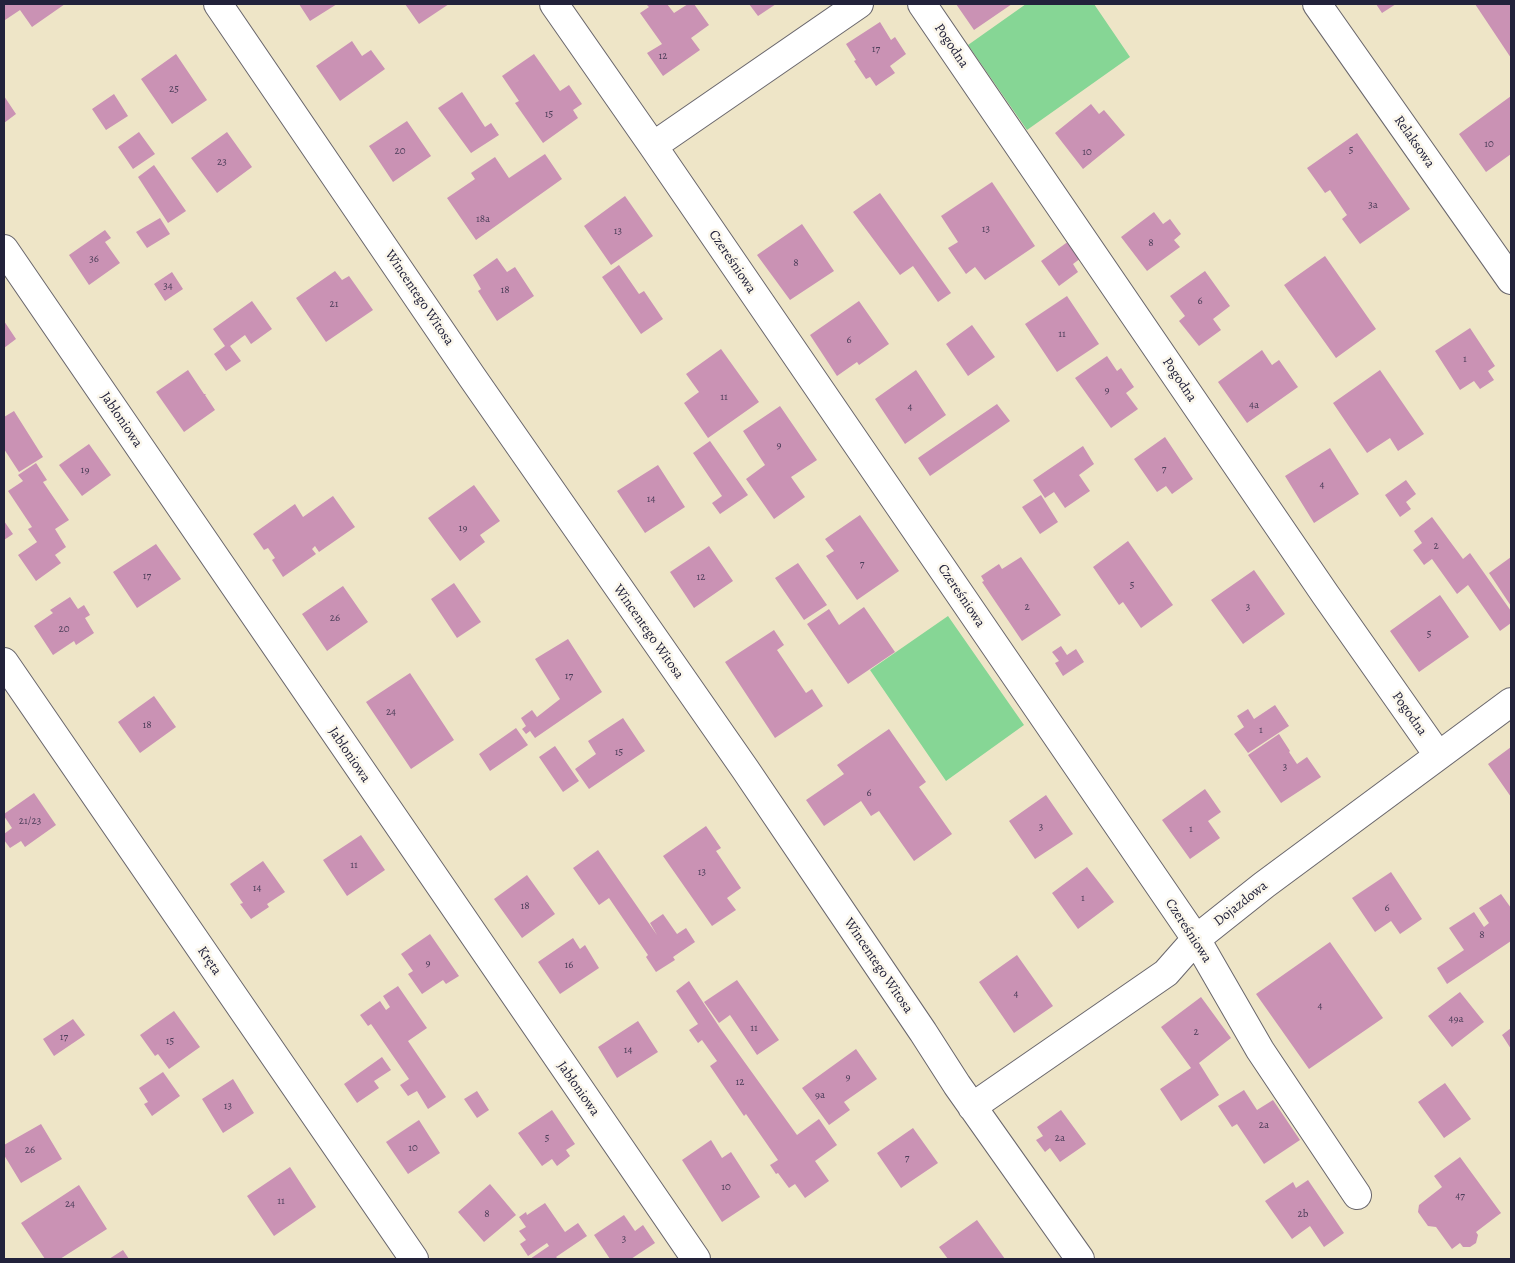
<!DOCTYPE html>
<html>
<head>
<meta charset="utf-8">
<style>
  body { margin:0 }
  #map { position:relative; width:1515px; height:1263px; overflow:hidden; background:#eee5c7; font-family:Alegreya,serif }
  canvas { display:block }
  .frame { position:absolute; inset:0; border:5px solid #22223b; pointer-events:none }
</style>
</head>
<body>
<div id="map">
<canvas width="1515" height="1263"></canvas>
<div class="frame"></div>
</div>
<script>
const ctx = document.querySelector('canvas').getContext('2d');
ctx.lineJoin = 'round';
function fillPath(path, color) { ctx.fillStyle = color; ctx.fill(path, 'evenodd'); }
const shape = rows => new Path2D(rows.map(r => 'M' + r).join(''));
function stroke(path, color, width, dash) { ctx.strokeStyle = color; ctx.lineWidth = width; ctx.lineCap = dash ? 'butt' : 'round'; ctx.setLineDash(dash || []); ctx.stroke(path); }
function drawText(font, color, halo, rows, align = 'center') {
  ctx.font = font + ' Alegreya,serif'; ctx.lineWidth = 5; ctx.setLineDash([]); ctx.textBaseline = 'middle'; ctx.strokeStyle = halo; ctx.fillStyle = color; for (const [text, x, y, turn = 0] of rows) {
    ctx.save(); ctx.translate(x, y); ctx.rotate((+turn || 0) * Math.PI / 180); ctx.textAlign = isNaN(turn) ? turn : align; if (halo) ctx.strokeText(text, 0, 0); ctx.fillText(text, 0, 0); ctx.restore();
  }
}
const green = shape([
  [1026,4,1094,4,1130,57,1027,130,968,45],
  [948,616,1024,725,946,781,870,670]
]);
const building = shape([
  [4,4,65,4,32,27,20,10,5,20],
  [299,4,337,4,310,21],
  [405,4,449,4,419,24],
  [646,4,667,4,674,13,688,4,694,4,709,25,691,38,700,50,663,76,647,53,662,44,640,13,649,7],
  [749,4,776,4,758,16],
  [956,4,1012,4,974,30],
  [1376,4,1396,4,1382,13],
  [1475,4,1511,4,1511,58],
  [880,22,891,40,895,37,906,54,890,66,895,73,876,86,870,77,866,79,854,61,856,60,846,44],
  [352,41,362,56,371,50,385,69,340,101,316,66],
  [176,54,207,100,172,124,141,79],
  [534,54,560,91,569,85,582,104,573,110,578,118,543,143,515,103,519,101,502,76],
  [462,92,485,127,491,123,499,135,471,153,438,108],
  [114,94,128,116,106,130,92,109],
  [4,96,16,114,4,123],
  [1511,96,1511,154,1486,172,1459,134],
  [1091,104,1099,114,1104,110,1125,135,1083,169,1055,133],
  [407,121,431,156,393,182,369,146],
  [139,132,155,154,133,169,118,147],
  [227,132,252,167,217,193,191,158],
  [1357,133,1410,209,1360,244,1342,219,1347,215,1330,190,1325,193,1307,168],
  [545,154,562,179,476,240,447,198,475,179,471,173,495,157,509,178],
  [154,165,186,211,168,223,138,177],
  [992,182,1035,246,985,280,975,267,966,274,948,248,958,242,941,216],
  [880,193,951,293,938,302,913,266,900,275,853,212],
  [625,196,653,236,611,265,584,226],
  [1154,212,1163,224,1170,219,1181,234,1174,240,1180,247,1147,271,1121,237],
  [160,218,170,234,147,248,136,232],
  [802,224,834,271,790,300,757,255],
  [105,230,111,238,105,242,120,263,89,285,69,255],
  [1069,241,1081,258,1073,264,1078,272,1059,286,1041,261],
  [1325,256,1376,329,1336,358,1284,285],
  [497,258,507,272,515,267,534,296,497,321,478,291,481,289,473,275],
  [619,265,639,294,644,291,663,319,641,334,602,277],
  [335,271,342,280,349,276,373,310,326,342,296,298],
  [1205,271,1230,306,1213,319,1221,330,1199,346,1179,321,1185,316,1170,296],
  [172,272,183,289,165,301,154,284],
  [1067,296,1099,344,1057,372,1025,324],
  [252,301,272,329,251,344,245,335,230,346,241,361,226,371,214,354,225,346,213,329],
  [859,301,889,344,859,365,857,362,837,376,810,335],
  [4,321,16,339,4,348],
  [972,325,995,357,968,376,946,344],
  [1470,328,1495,366,1488,371,1494,380,1480,389,1474,381,1460,390,1435,351],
  [721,349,759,402,708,438,684,403,699,392,686,374],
  [1262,350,1272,365,1279,360,1298,387,1247,423,1218,382],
  [1107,356,1117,371,1121,368,1134,387,1126,393,1138,409,1111,428,1075,378],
  [188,370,204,394,206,394,205,395,215,410,184,432,156,392],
  [916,370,946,415,905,444,875,399],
  [1380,370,1424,434,1398,451,1390,438,1367,453,1333,403],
  [997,404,1010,421,930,476,918,458],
  [780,406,817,460,791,477,805,497,774,519,746,479,765,465,743,431],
  [14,411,43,457,19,472,4,449,4,417],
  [1165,437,1193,479,1172,494,1166,486,1157,492,1134,459],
  [710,441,748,495,720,514,712,503,722,496,693,453],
  [89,444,111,475,82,496,59,465],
  [1083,446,1094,464,1079,475,1090,491,1065,508,1054,492,1045,498,1033,480],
  [1330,448,1359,494,1314,523,1285,476],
  [36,463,47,480,43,482,69,520,55,529,66,547,55,555,61,563,36,581,18,555,37,542,28,529,32,527,8,491,23,481,18,475],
  [658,465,685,507,645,533,617,491],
  [1406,480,1416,494,1406,502,1411,509,1400,517,1385,495],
  [474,485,500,521,480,535,485,542,460,561,428,518],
  [1041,495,1058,522,1040,534,1022,507],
  [333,496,355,527,319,552,315,546,312,549,316,554,283,577,272,560,275,558,268,548,264,550,253,534,295,504,303,517],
  [860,515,899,571,857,600,826,556,834,551,825,539],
  [1432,517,1463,559,1470,553,1511,611,1511,623,1500,631,1468,585,1457,594,1432,559,1424,565,1413,550,1422,543,1414,531],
  [4,521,13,534,4,540],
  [1128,541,1173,605,1141,628,1123,602,1119,605,1093,567],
  [156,544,181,579,137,608,113,572],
  [709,546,733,581,694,608,670,572],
  [1021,557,1061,615,1022,641,982,582,984,581,981,576,999,564,1002,569],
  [1511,557,1511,606,1489,573],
  [798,563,827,605,804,620,775,578],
  [1254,570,1285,614,1243,644,1211,600],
  [454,583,481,622,457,638,431,599],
  [343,586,368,622,327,651,302,614],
  [1440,595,1469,637,1419,672,1390,631],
  [70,597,78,609,84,605,90,615,85,618,94,633,76,645,74,641,53,655,34,626,53,613,50,610],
  [864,607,895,652,848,684,807,624,829,609,839,625],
  [774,630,784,645,777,650,806,693,812,689,823,706,775,738,725,662],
  [568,639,602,692,535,738,530,731,526,734,522,729,526,726,521,718,532,710,537,717,560,699,535,659],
  [1061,646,1067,655,1076,649,1084,662,1063,676,1055,663,1059,661,1052,652],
  [410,673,454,740,411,769,366,702],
  [154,696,176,727,140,753,118,722],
  [1275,705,1289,726,1248,753,1234,734,1244,727,1237,716,1248,709,1254,719],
  [623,718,645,751,589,789,575,769,596,754,588,741],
  [516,728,528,745,490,771,479,754],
  [889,729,926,782,919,787,952,834,914,861,879,811,871,816,861,801,824,826,806,800,844,774,837,765],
  [1279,734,1290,751,1289,752,1297,764,1307,757,1321,777,1281,803,1248,755],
  [555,746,579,781,563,792,539,757],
  [1511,747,1511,797,1488,764],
  [1205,789,1221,812,1208,821,1220,838,1190,859,1162,820],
  [34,793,56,825,25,847,21,841,10,848,4,840,4,834,12,828,4,816,4,814],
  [1046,795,1073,834,1035,859,1009,821],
  [706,826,721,848,716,851,741,888,727,898,736,910,712,926,663,856],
  [361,835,385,870,347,896,323,860],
  [598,850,657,935,650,923,663,914,677,934,686,928,695,942,673,957,675,960,656,972,646,957,648,955,609,898,599,905,573,868],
  [263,861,285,892,267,904,269,907,251,919,240,904,243,903,230,884],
  [1087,867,1114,902,1078,929,1052,893],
  [1391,872,1422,919,1400,934,1391,921,1375,932,1352,898],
  [527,875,555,914,522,938,494,899],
  [1501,894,1511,908,1511,941,1447,984,1437,968,1464,950,1449,928,1474,912,1484,927,1489,923,1479,908],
  [430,934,459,976,446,984,443,980,422,994,408,974,413,971,401,954],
  [573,938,580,949,585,945,599,968,560,994,538,962],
  [1330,942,1383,1018,1309,1069,1256,994],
  [1017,955,1053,1006,1014,1033,979,982],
  [737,980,779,1040,757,1055,730,1015,719,1023,704,1002],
  [689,981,720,1028,797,1135,819,1119,837,1145,815,1161,829,1181,805,1198,795,1184,789,1188,778,1173,776,1174,770,1165,778,1160,746,1114,744,1116,710,1066,717,1061,702,1040,698,1043,689,1030,698,1024,676,991],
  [398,986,427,1028,408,1041,446,1097,428,1109,417,1091,408,1096,400,1085,409,1079,371,1024,368,1026,360,1015,380,1001,386,1010,390,1007,383,996],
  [1460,992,1484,1022,1452,1047,1428,1016],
  [1201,997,1231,1038,1199,1063,1219,1095,1181,1121,1160,1089,1191,1068,1161,1027],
  [174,1011,200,1047,169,1069,158,1054,155,1056,140,1035],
  [73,1019,85,1035,54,1056,43,1039],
  [638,1021,658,1052,617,1078,598,1047],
  [1511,1028,1511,1049,1502,1035],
  [856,1049,877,1079,844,1102,850,1110,829,1125,802,1088],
  [382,1057,391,1070,374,1081,379,1088,357,1103,344,1084],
  [163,1072,180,1096,152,1116,144,1104,148,1102,139,1088],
  [233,1079,254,1113,223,1133,202,1099],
  [1445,1083,1471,1119,1444,1138,1418,1102],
  [1244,1090,1257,1110,1273,1100,1300,1140,1264,1164,1237,1124,1232,1127,1218,1106],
  [477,1091,489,1110,477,1118,464,1099],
  [552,1110,575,1144,566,1150,570,1156,557,1166,552,1159,542,1166,518,1133],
  [1061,1110,1086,1144,1060,1162,1050,1148,1045,1152,1036,1140,1043,1136,1037,1127],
  [419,1120,440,1153,408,1174,386,1142],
  [41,1124,62,1159,21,1183,4,1155,4,1145],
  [913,1128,938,1163,901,1188,877,1153],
  [711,1140,722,1158,731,1152,760,1197,722,1222,682,1160],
  [1460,1157,1501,1213,1476,1232,1478,1235,1476,1243,1470,1247,1463,1247,1460,1243,1452,1249,1436,1227,1428,1226,1418,1212,1419,1205,1442,1187,1434,1176],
  [290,1167,316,1207,274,1236,247,1196],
  [1308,1180,1344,1233,1324,1247,1310,1226,1292,1239,1265,1201,1293,1182,1296,1188],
  [490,1184,516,1215,484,1242,458,1212],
  [79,1185,107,1229,60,1259,45,1259,21,1223],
  [545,1203,565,1232,578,1223,587,1236,556,1257,558,1259,530,1259,549,1246,547,1243,528,1256,520,1244,526,1240,519,1231,526,1227,519,1217,526,1212,527,1215],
  [624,1215,635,1231,643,1225,655,1243,631,1259,610,1259,594,1235],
  [977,1220,1005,1259,948,1259,939,1247],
  [123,1250,129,1259,109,1259]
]);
const minor = shape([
  [218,4,472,377,745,769,923,1032,957,1085,1080,1259],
  [554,4,653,146,1196,939,1260,1050,1357,1195],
  [922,4,1325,594,1438,755],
  [1317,4,1511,280],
  [653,146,859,4],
  [4,249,696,1259],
  [4,662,414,1259],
  [972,1107,1166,973,1196,939,1264,885,1511,702]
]);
const numberNames = [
  ["17",876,49],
  ["12",663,56],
  ["25",174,89],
  ["15",549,114],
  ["10",1489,144],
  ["5",1351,150],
  ["20",400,151],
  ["10",1087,152],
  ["23",222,162],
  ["3a",1373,205],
  ["18a",483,219],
  ["13",986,229],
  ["13",618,231],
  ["8",1151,243],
  ["36",94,259],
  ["8",796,263],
  ["34",168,286],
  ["18",505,290],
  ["6",1200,301],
  ["21",334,304],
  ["11",1062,334],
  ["6",849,340],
  ["1",1465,359],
  ["9",1107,390],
  ["11",724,397],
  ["4a",1254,405],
  ["4",910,407],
  ["9",779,445],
  ["7",1164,469],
  ["19",85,470],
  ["4",1322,485],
  ["14",651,499],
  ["19",463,528],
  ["2",1436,546],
  ["7",862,564],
  ["17",147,576],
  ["12",701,577],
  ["5",1132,585],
  ["2",1027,607],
  ["3",1248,607],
  ["26",335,618],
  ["20",64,629],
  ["5",1429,634],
  ["17",569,676],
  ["24",391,712],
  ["18",147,725],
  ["1",1261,730],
  ["15",619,752],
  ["3",1285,767],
  ["6",869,793],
  ["21/23",30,821],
  ["3",1041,827],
  ["1",1191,829],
  ["11",354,865],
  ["13",702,872],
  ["14",257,888],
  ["1",1083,898],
  ["18",525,906],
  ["6",1387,908],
  ["8",1482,935],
  ["9",428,963],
  ["16",569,965],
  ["4",1016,994],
  ["4",1320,1006],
  ["49a",1456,1019],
  ["11",754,1028],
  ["2",1196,1032],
  ["17",64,1037],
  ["15",170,1041],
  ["14",628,1050],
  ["9",848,1077],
  ["12",740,1082],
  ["9a",820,1095],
  ["13",228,1106],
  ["2a",1264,1125],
  ["5",547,1138],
  ["2a",1060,1138],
  ["10",413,1148],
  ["26",30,1150],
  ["7",907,1158],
  ["10",726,1187],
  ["47",1460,1196],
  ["11",281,1201],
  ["24",70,1204],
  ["8",487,1214],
  ["2b",1303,1214],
  ["3",624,1239]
];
const streetNames = [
  ["Pogodna",951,46,56],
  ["Relaksowa",1414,142,55],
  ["Czereśniowa",732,262,56],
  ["Wincentego Witosa",419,298,56],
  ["Pogodna",1179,380,56],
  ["Jabłoniowa",121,420,56],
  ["Czereśniowa",961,596,56],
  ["Wincentego Witosa",648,632,55],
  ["Pogodna",1409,714,55],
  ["Jabłoniowa",349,755,56],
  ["Dojazdowa",1241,904,-38],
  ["Czereśniowa",1188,931,57],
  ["Kręta",209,961,56],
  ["Wincentego Witosa",878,966,56],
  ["Jabłoniowa",578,1089,55]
];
fillPath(green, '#86d695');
fillPath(building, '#ca92b4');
stroke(minor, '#69666c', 30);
stroke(minor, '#fff', 28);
drawText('11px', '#4c3e59', null, numberNames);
drawText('14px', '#22223b', '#fbf7ec', streetNames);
</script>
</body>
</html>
